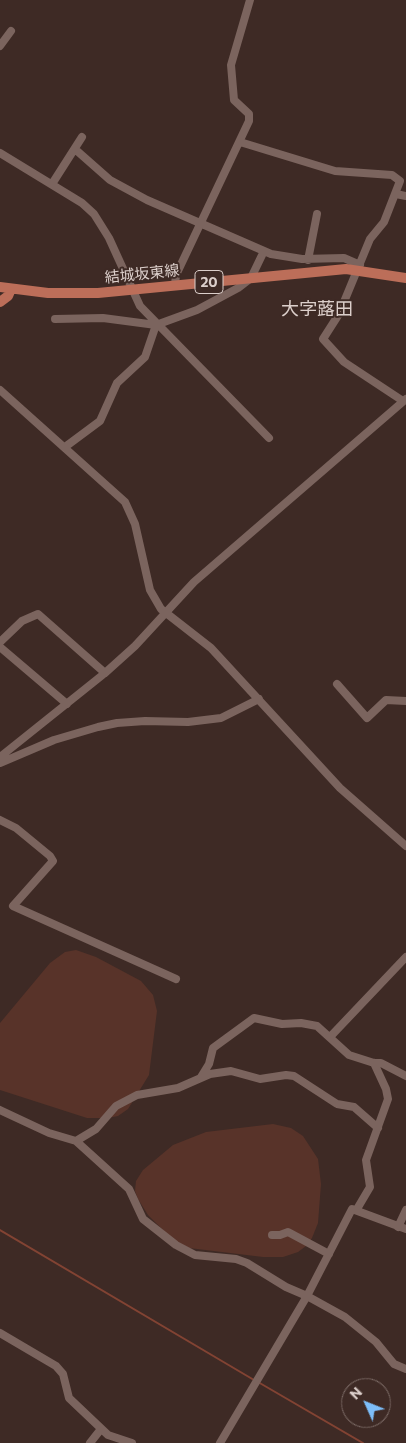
<!DOCTYPE html>
<html>
<head>
<meta charset="utf-8">
<style>
  body { margin:0 }
  #map { position:relative; width:406px; height:1443px; overflow:hidden; background:#3e2a25; font-family:Commissioner,sans-serif }
  canvas { display:block }
  .north { position:absolute; left:341px; top:1378px; width:50px; height:50px; box-sizing:border-box; background:#3e2a25; border:1px solid #7d6c67; border-radius:50%; rotate:314deg; font-size:14px; font-weight:700; line-height:20px; text-align:center; color:#dccfcb }
  .north::after { content:''; display:block; margin:auto; width:18px; height:22px; background:#7dbef9; clip-path:polygon(50% 0,100% 100%,50% 72%,0 100%) }
</style>
</head>
<body>
<div id="map">
<canvas width="406" height="1443"></canvas>
<div class="north">N</div>
</div>
<script>
const ctx = document.querySelector('canvas').getContext('2d');
ctx.lineJoin = 'round';
function fillPath(path, color) { ctx.fillStyle = color; ctx.fill(path, 'evenodd'); }
const shape = rows => new Path2D(rows.map(r => 'M' + r).join(''));
function stroke(path, color, width, dash) { ctx.strokeStyle = color; ctx.lineWidth = width; ctx.lineCap = dash ? 'butt' : 'round'; ctx.setLineDash(dash || []); ctx.stroke(path); }
function drawText(font, color, halo, rows, align = 'center') {
  ctx.font = font + ' Commissioner,"Noto Sans JP",sans-serif'; ctx.lineWidth = 4; ctx.setLineDash([]); ctx.textBaseline = 'middle'; ctx.strokeStyle = halo; ctx.fillStyle = color; for (const [text, x, y, turn = 0] of rows) {
    ctx.save(); ctx.translate(x, y); ctx.rotate((+turn || 0) * Math.PI / 180); ctx.textAlign = isNaN(turn) ? turn : align; if (halo) ctx.strokeText(text, 0, 0); ctx.fillText(text, 0, 0); ctx.restore();
  }
}
const green = shape([
  [76,950,96,957,141,981,153,995,157,1011,149,1075,128,1109,118,1116,108,1118,87,1118,0,1090,0,1023,50,963,65,952],
  [273,1124,291,1128,303,1136,318,1159,321,1184,318,1223,312,1238,306,1246,298,1252,283,1257,263,1257,189,1248,171,1238,148,1215,138,1199,135,1191,136,1181,143,1170,173,1145,206,1132]
]);
const stream = shape([
  [0,1230,254,1380],
  [258,1382,363,1443]
]);
const minor = shape([
  [0,46,11,31],
  [240,142,335,171,392,175,400,181,384,222,370,239,339,314,323,339,344,362,403,401],
  [76,150,110,180,147,200,271,254,302,259,344,258,360,265],
  [0,153,82,203,94,214,109,238,140,306,269,438],
  [52,184,82,137],
  [396,194,406,196],
  [308,260,317,214],
  [175,285,176,275,249,121,249,114,234,100,231,65,250,0],
  [55,319,103,318,156,325,197,310,238,288,251,278,264,251],
  [0,390,125,502,135,524,150,590,161,609,211,648,340,788,406,846],
  [65,447,100,421,117,383,145,357,156,325],
  [0,642,22,621,38,614,105,673],
  [0,647,67,704],
  [337,684,367,718,386,700,406,701],
  [0,757,105,673,135,646,194,582,406,399],
  [0,763,54,740,98,727,117,723,145,721,188,722,221,718,259,699],
  [0,820,16,828,50,856,53,861,13,906,176,979],
  [330,1037,406,957],
  [201,1077,209,1064,213,1048,254,1018,282,1024,301,1023,317,1026,349,1055,374,1063,381,1063,406,1076],
  [0,1110,49,1133,76,1141,129,1189,143,1219,176,1245,195,1255,236,1259,247,1263,286,1287,307,1296,345,1317,376,1342,394,1364,406,1369],
  [76,1141,96,1129,116,1106,137,1095,178,1088,210,1074,231,1071,260,1079,286,1075,294,1076,337,1104,354,1107,378,1128],
  [357,1209,370,1187,366,1160,388,1099,386,1089,374,1063],
  [398,1227,406,1210],
  [272,1235,280,1235,288,1232,329,1254],
  [0,1333,56,1366,63,1374,69,1398,108,1435,132,1443],
  [90,1443,101,1429],
  [220,1443,307,1296,352,1209,406,1229]
]);
const major = shape([
  [0,287,48,293,98,293,346,269,406,278],
  [0,302,8,296,11,289]
]);
const shields = [
  [209,282,28]
];
const shieldNames = [
  ["20",209,282]
];
const streetNames = [
  ["結城坂東線",142,274,-6]
];
const quarterNames = [
  ["大字蕗田",317,309]
];
fillPath(green, '#583329');
stroke(stream, '#824333', 2);
stroke(minor, '#7b645e', 8);
stroke(major, '#bc6e59', 10);
for (const [x, y, w] of shields) { const box = new Path2D(); box.roundRect(x - w / 2, y - 11.5, w, 23, 4); ctx.fillStyle = '#3e2a25'; ctx.fill(box); stroke(box, '#dccfcb', 1); }
drawText('bold 14px', '#dccfcb', null, shieldNames);
drawText('15px', '#dccfcb', '#3e2a25', streetNames);
drawText('18px', '#dccfcb', '#3e2a25', quarterNames);
</script>
</body>
</html>
